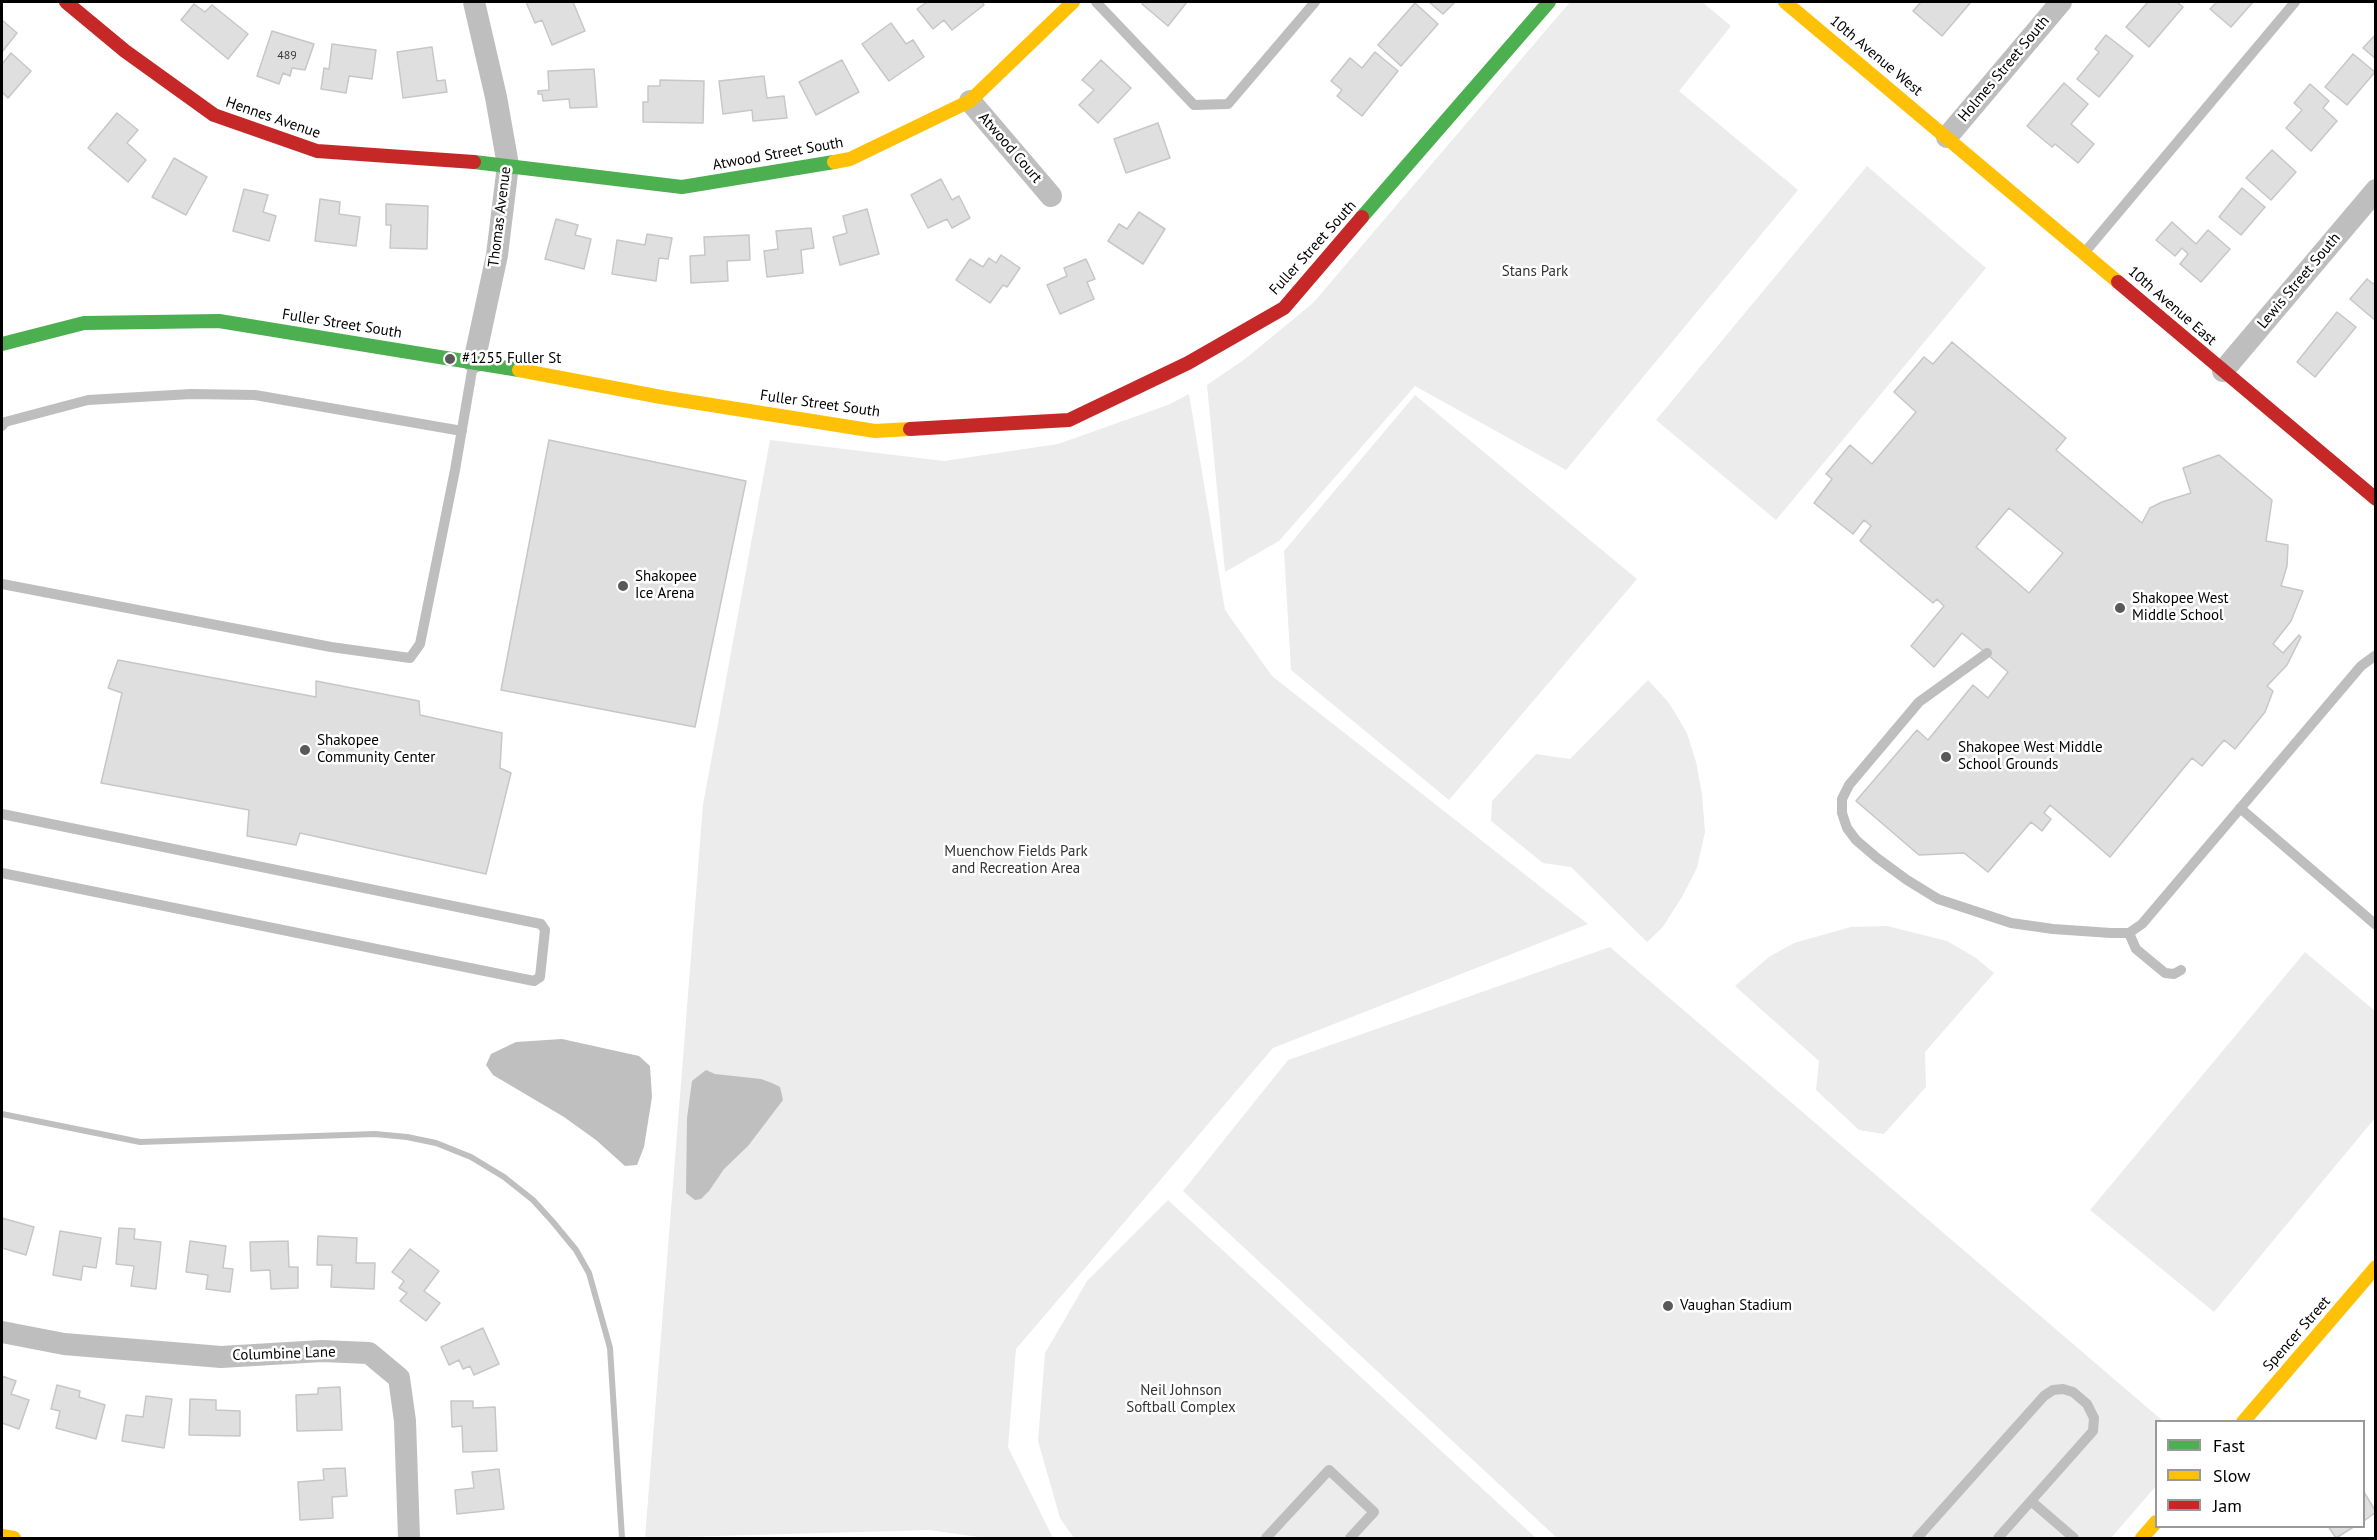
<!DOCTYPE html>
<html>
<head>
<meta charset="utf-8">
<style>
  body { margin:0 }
  #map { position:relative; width:2377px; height:1540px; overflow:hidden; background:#fff; font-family:"PT Sans",sans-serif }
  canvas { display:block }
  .frame { position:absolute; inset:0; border:3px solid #000; pointer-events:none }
  .legend { position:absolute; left:2155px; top:1420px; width:210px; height:108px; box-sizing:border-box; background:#fff; border:2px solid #999; margin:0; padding:8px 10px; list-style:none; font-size:18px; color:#000 }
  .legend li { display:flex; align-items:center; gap:12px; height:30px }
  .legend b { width:30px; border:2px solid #999 }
</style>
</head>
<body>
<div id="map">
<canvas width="2377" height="1540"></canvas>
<div class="frame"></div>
<ul class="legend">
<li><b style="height:8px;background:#4caf50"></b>Fast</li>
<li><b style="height:8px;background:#ffc107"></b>Slow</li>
<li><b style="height:8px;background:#c62828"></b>Jam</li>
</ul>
</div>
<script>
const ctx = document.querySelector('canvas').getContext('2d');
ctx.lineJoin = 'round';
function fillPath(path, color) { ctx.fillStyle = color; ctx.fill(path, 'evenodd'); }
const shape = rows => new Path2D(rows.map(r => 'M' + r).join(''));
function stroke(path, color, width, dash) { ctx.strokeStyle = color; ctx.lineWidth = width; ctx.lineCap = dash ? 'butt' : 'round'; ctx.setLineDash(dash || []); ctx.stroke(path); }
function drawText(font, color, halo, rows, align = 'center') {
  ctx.font = font + ' "PT Sans",sans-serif'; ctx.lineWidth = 5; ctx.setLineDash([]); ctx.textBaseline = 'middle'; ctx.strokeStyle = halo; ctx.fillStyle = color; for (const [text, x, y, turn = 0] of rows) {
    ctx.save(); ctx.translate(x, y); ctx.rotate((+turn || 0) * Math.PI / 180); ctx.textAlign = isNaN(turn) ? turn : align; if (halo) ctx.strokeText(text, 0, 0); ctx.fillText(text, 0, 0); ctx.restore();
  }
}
const green = shape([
  [1570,2,1702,2,1731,26,1679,91,1798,190,1566,470,1415,386,1279,541,1225,572,1207,385,1245,359,1313,303],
  [1867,166,1986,268,1776,520,1656,420],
  [1189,394,1225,610,1272,676,1588,924,1273,1048,1016,1349,1008,1447,1053,1538,985,1538,930,1530,645,1538,703,805,770,440,944,461,1058,444,1168,405],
  [1415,395,1637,579,1449,800,1291,670,1284,551],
  [1648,680,1669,703,1687,733,1696,762,1702,794,1705,832,1697,868,1682,897,1662,928,1647,942,1571,867,1543,863,1491,821,1492,801,1536,754,1570,759],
  [1887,926,1947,941,1976,958,1994,973,1925,1052,1926,1087,1884,1134,1859,1130,1816,1090,1819,1061,1735,986,1769,957,1794,943,1851,927],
  [1610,947,2163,1421,2156,1422,2156,1486,2111,1538,1557,1538,1183,1191,1288,1060],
  [2305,952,2375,1011,2375,1118,2214,1312,2090,1210],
  [1168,1200,1536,1538,1074,1538,1060,1518,1038,1441,1045,1353,1087,1281]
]);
const water = shape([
  [562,1039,639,1056,650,1066,652,1097,644,1147,637,1165,625,1166,596,1140,564,1117,493,1075,486,1065,491,1054,516,1042],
  [706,1070,715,1074,761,1079,772,1083,780,1087,783,1100,748,1146,724,1169,709,1191,701,1199,695,1200,686,1193,687,1118,692,1081]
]);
const stream = shape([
  [2,1114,140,1142,375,1134,407,1137,436,1143,471,1157,504,1177,533,1200,553,1222,576,1250,589,1273,610,1348,622,1538]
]);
const building = shape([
  [526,2,573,2,585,31,552,45,542,20,535,23,526,2],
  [927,2,982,2,984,5,952,30,944,20,933,29,917,9,927,2],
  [1144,2,1187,2,1168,26,1142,4,1144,2],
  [1429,2,1455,2,1443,14,1429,2],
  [1921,2,1971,2,1942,36,1913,11,1921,2],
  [2148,2,2177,2,2183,7,2149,47,2126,27,2148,2],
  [2217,2,2253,2,2231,27,2210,9,2217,2],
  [1415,3,1438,24,1401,66,1378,45,1415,3],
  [194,4,205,12,212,5,248,34,228,59,181,20,194,4],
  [2,20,17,33,2,52,2,20],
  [891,23,906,44,913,40,924,57,889,81,862,44,891,23],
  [272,31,314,44,305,70,292,68,290,76,283,73,279,84,257,76,272,31],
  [2376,34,2376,59,2363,48,2376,34],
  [2106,35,2133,56,2099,97,2077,79,2099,52,2095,49,2106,35],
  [332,44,376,50,372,79,349,76,346,93,321,89,324,68,329,69,332,44],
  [432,47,437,81,445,80,447,92,403,98,397,52,432,47],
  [1375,52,1398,71,1362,116,1337,96,1342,90,1331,81,1350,58,1362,68,1375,52],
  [11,53,31,71,8,98,2,92,2,64,11,53],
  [2353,54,2375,72,2347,105,2325,87,2353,54],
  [842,60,859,92,816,115,799,82,842,60],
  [1101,60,1131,88,1098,123,1079,105,1094,90,1082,80,1101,60],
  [594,69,597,107,570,108,569,99,543,101,542,94,538,94,538,91,549,90,548,71,594,69],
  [764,76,767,98,784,96,787,118,753,121,752,110,723,114,719,81,764,76],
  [660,80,704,81,703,123,643,122,643,102,648,102,648,86,660,86,660,80],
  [2064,83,2088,104,2071,124,2094,144,2078,163,2055,144,2052,147,2027,126,2064,83],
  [2310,84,2329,101,2323,108,2337,121,2311,151,2286,128,2302,110,2294,103,2310,84],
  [117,113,138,130,127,143,146,160,128,182,88,148,117,113],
  [1158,123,1170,158,1126,173,1114,139,1158,123],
  [2272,150,2296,172,2271,200,2246,178,2272,150],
  [174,158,207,177,186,215,152,197,174,158],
  [941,179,952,200,959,196,970,218,952,228,947,219,928,228,911,195,941,179],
  [2242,188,2265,207,2241,235,2219,217,2242,188],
  [244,189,268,195,263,212,276,216,269,241,233,231,244,189],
  [320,199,340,202,339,214,360,217,356,246,315,241,320,199],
  [386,204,428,206,427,249,390,248,391,225,386,225,386,204],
  [867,209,879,254,840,265,833,237,847,233,843,216,867,209],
  [1139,212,1165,229,1143,264,1108,241,1119,224,1127,229,1139,212],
  [556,219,578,225,575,235,591,239,584,269,545,259,556,219],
  [2172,222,2196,244,2208,230,2230,249,2201,282,2180,264,2188,254,2182,248,2175,256,2156,240,2172,222],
  [811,228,814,248,801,250,803,273,767,277,764,251,778,249,776,231,811,228],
  [647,234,672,238,668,259,659,258,656,281,612,274,617,240,645,245,647,234],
  [749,235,750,260,727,261,728,281,691,283,690,256,705,255,704,237,749,235],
  [1001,255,1020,268,1007,287,1003,285,990,303,956,280,970,259,983,267,989,258,996,263,1001,255],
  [1086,259,1095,279,1087,282,1094,299,1060,314,1047,285,1067,276,1064,268,1086,259],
  [2367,279,2373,284,2376,281,2376,321,2350,299,2367,279],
  [2337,312,2356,327,2315,377,2297,362,2337,312],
  [1952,342,2066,438,2056,450,2142,523,2150,508,2162,502,2191,493,2183,468,2219,455,2272,500,2266,541,2288,545,2287,566,2281,586,2303,591,2291,621,2273,644,2283,653,2299,635,2301,637,2287,665,2267,686,2273,691,2265,712,2235,749,2224,740,2202,766,2192,758,2110,857,2050,805,2044,813,2051,819,2042,831,2031,822,1988,872,1964,853,1919,855,1856,801,1917,730,1928,740,1973,685,1988,698,2008,672,1962,633,1934,667,1911,646,1944,606,1937,599,1933,603,1860,541,1871,526,1864,520,1853,534,1814,503,1832,479,1826,474,1850,445,1872,464,1916,412,1894,392,1924,357,1933,364,1952,342],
  [2009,508,2063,553,2029,593,1976,547,2009,508],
  [549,440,746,481,695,727,501,690,549,440],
  [118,660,316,697,316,681,419,701,420,715,502,733,500,768,511,773,486,874,300,833,296,845,247,836,249,810,101,783,122,693,108,688,118,660],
  [2,1218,34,1227,26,1255,2,1248,2,1250,2,1218],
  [119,1228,135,1229,134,1239,161,1242,156,1289,131,1286,134,1266,116,1264,119,1228],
  [60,1231,101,1238,96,1268,83,1266,81,1280,53,1275,60,1231],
  [318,1236,357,1238,356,1263,375,1263,374,1289,331,1287,332,1265,317,1265,318,1236],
  [190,1241,226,1246,223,1268,233,1269,230,1292,206,1289,208,1275,186,1272,190,1241],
  [288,1241,289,1267,298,1267,298,1288,271,1289,270,1270,251,1271,250,1242,288,1241],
  [410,1249,439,1271,424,1291,440,1303,426,1321,400,1301,407,1293,399,1288,404,1281,392,1272,410,1249],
  [483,1328,499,1364,474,1375,470,1366,463,1369,459,1360,449,1365,441,1347,483,1328],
  [2,1376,16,1381,11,1394,29,1400,19,1429,2,1423,2,1376],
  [57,1385,80,1391,79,1397,105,1405,96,1439,56,1428,60,1411,51,1409,57,1385],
  [340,1387,342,1430,297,1431,296,1395,318,1394,318,1388,340,1387],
  [146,1396,172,1399,164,1448,122,1441,126,1415,143,1417,146,1396],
  [190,1399,216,1400,216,1410,240,1411,240,1436,189,1435,190,1399],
  [451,1401,473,1401,473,1408,495,1407,497,1451,463,1452,462,1426,452,1427,451,1401],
  [345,1468,347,1496,332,1497,333,1518,300,1520,298,1482,324,1480,323,1469,345,1468],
  [499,1469,504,1509,457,1514,455,1490,474,1488,472,1472,499,1469],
  [2364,1492,2376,1512,2364,1521,2364,1492],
  [2328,1526,2355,1526,2336,1538,2328,1526]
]);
const lane = shape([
  [1096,2,1194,105,1228,104,1315,2],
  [2085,252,2295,2],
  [2,426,5,422,88,400,191,394,255,395,462,431],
  [2,584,331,647,410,658,420,644,455,470,473,365],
  [1987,653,1919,702,1849,785,1842,799,1842,813,1847,828,1856,840,1877,858,1907,880,1938,899,2011,923,2053,929,2111,933,2129,933,2142,924,2361,666,2376,655],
  [2240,808,2376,925],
  [2,814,541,924,545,930,540,977,534,981,2,873],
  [2129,933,2136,949,2165,973,2174,974,2181,970],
  [2031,1501,2074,1538],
  [1266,1538,1329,1470,1374,1512,1350,1538],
  [1917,1538,2044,1396,2053,1390,2063,1389,2073,1392,2087,1404,2094,1418,2093,1431,1998,1538]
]);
const street = shape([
  [970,101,1051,196],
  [1947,137,2061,2],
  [474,362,497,255,508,165,496,97,474,2],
  [2223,371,2376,190],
  [2,1332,64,1344,221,1357,322,1351,369,1353,399,1378,405,1421,409,1538]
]);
const fast = shape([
  [474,162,682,187,834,162],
  [1362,217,1549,2],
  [2,344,84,323,219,321,519,370]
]);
const slow = shape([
  [1785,2,2118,282],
  [834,162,850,159,970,101,1073,2],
  [519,370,661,397,875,431,910,429],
  [2243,1422,2376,1267],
  [2,1536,14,1538],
  [2142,1538,2156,1522]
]);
const jam = shape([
  [66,2,125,51,214,115,317,151,474,162],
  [2118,282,2376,499],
  [910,429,1069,420,1188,363,1284,308,1362,217]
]);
const markers = [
  [450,359,6,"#595959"],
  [623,586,6,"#595959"],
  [2120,608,6,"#595959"],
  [305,750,6,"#595959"],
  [1946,757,6,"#595959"],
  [1668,1306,6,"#595959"]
];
const numberNames = [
  ["489",287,56]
];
const streetNames = [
  ["10th Avenue West",1876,56,40],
  ["Holmes Street South",2004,69,-50],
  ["Hennes Avenue",273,118,19],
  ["Atwood Court",1010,148,49],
  ["Atwood Street South",778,154,-10],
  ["Thomas Avenue",500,217,-83],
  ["Fuller Street South",1313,248,-48],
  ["Lewis Street South",2299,281,-50],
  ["10th Avenue East",2172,306,41],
  ["Fuller Street South",342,324,9],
  ["Fuller Street South",820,404,8],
  ["Spencer Street",2297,1334,-49],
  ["Columbine Lane",284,1354,-2]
];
const parkNames = [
  ["Stans Park",1535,272],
  ["Muenchow Fields Park",1016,852],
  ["and Recreation Area",1016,869],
  ["Neil Johnson",1181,1391],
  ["Softball Complex",1181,1408]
];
const poiNames = [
  ["#1255 Fuller St",462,359],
  ["Shakopee",635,577],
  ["Ice Arena",635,594],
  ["Shakopee West",2132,599],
  ["Middle School",2132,616],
  ["Shakopee",317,741],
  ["Community Center",317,758],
  ["Shakopee West Middle",1958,748],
  ["School Grounds",1958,765],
  ["Vaughan Stadium",1680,1306]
];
fillPath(green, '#ececec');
fillPath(water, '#bfbfbf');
stroke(stream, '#bfbfbf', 6);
fillPath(building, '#dfdfdf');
stroke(building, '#c7c7c7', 1.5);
stroke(lane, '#bebebe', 10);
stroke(street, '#bebebe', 22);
stroke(fast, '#4caf50', 14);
stroke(slow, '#ffc107', 14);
stroke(jam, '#c62828', 14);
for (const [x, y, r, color] of markers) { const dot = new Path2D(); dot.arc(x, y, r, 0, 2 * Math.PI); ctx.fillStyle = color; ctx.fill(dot); stroke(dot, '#fff', 2); }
drawText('12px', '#383838', null, numberNames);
drawText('15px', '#000', '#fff', streetNames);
drawText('15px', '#333', '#fff', parkNames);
drawText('15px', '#000', '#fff', poiNames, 'left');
</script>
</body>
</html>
